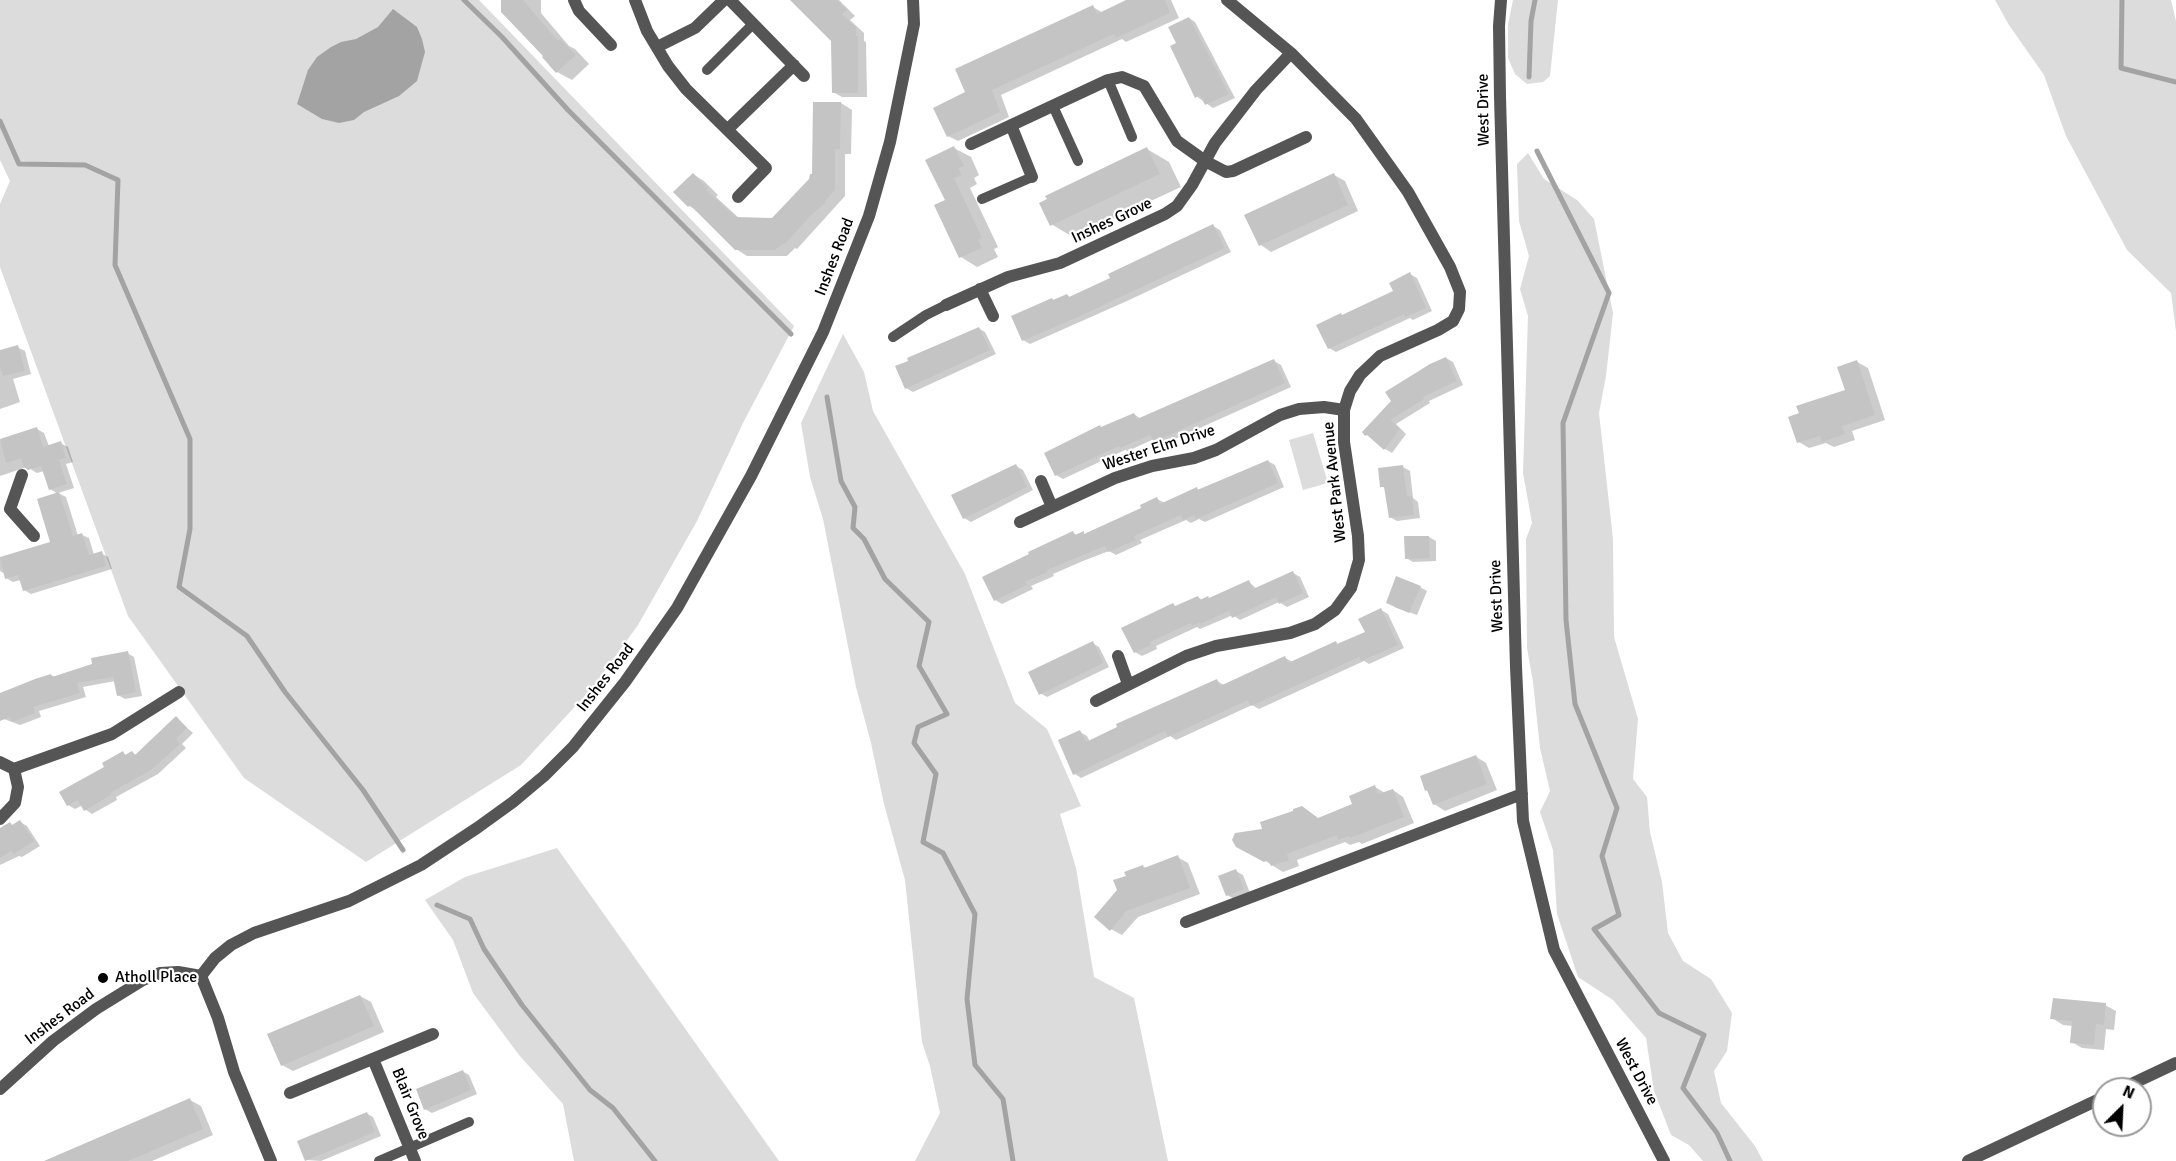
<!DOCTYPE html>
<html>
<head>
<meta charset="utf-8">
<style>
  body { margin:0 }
  #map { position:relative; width:2176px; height:1161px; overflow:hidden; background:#fff; font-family:Signika,sans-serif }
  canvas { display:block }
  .north { position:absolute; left:2092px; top:1077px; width:60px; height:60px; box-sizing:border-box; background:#fff; border:2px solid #999; border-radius:50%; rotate:24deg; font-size:16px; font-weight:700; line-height:24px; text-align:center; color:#000 }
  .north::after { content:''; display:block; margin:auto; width:21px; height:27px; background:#000; clip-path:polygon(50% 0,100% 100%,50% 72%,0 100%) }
</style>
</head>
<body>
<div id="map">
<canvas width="2176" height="1161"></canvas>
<div class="north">N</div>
</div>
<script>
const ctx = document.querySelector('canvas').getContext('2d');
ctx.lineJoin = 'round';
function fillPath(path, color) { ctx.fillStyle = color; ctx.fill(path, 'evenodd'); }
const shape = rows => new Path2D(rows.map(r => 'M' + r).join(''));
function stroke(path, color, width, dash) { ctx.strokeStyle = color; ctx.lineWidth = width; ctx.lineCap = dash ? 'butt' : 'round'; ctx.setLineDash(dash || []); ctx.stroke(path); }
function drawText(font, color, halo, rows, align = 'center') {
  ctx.font = font + ' Signika,sans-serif'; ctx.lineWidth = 4.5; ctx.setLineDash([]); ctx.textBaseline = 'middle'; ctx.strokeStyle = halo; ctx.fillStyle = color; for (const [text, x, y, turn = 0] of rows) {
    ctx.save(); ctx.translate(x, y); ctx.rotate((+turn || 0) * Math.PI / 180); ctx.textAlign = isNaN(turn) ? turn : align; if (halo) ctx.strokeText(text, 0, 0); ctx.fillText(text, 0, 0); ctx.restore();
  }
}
const green = shape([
  [0,0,479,0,794,326,744,421,697,521,638,625,593,687,521,765,366,862,244,778,128,616,0,267,0,204,10,181,0,160],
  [1513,0,1558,0,1550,76,1543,82,1527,84,1515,74,1508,58,1508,24],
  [1995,0,2171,0,2176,21,2176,331,2171,293,2127,250,2066,136,2044,75,2009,25],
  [1528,153,1544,179,1577,200,1594,219,1613,313,1606,376,1599,413,1613,539,1614,637,1638,719,1633,779,1647,797,1650,832,1662,882,1668,933,1683,961,1711,979,1732,1013,1727,1051,1714,1071,1721,1103,1755,1146,1763,1161,1703,1161,1689,1145,1671,1135,1654,1091,1646,1038,1613,1000,1578,977,1557,914,1553,850,1540,812,1550,791,1540,748,1533,682,1527,648,1526,539,1532,523,1523,473,1528,316,1520,289,1529,256,1519,221,1517,164],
  [843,334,864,372,873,411,965,574,1015,703,1047,729,1081,806,1060,814,1076,868,1094,977,1134,998,1168,1161,915,1161,940,1113,930,1066,922,1042,905,880,884,804,871,743,856,687,823,519,810,477,801,423],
  [1313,433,1328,483,1303,490,1289,440],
  [557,848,779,1161,574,1161,563,1104,519,1055,473,993,453,940,425,900,465,877]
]);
const water = shape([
  [393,9,417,27,422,39,425,52,417,81,399,96,364,112,354,120,339,123,322,119,297,104,308,70,317,57,331,47,341,42,356,39,378,27]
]);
const shadow = shape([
  [503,0,541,0,541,13,569,46,575,49,589,64,572,80,557,72,544,57,545,56],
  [793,0,839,0,855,16,850,20,864,33,864,41,866,42,867,97,842,97,833,92,832,41],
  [1130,0,1171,0,1179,18,1126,42,1122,39,1001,95,1009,117,958,141,948,136,967,93,1093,7,1103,13],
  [1189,18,1195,22,1235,98,1213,108,1196,96,1178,44],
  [814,103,841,103,852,110,851,154,845,154,845,196,797,249,795,248,787,256,747,256,736,249,697,210,689,206,675,192,694,175,704,181,718,195,716,197,740,219,772,219,814,175],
  [954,148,971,157,979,175,974,178,977,184,970,188,998,247,994,249,998,257,977,267,961,257,936,206,947,201],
  [1147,149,1169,162,1181,187,1073,237,1051,224],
  [1334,175,1345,181,1358,211,1271,252,1261,245,1246,215],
  [1213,226,1220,230,1231,252,1127,301,1030,344,1023,340,1054,301,1067,295,1071,298,1112,279],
  [1410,274,1417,278,1432,311,1413,320,1410,318,1336,352,1329,348,1343,316,1395,292],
  [978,328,985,332,996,354,913,392,906,388],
  [17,347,25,351,31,374,13,379,20,402,0,409,0,352],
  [1446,358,1453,362,1463,385,1429,401,1430,403,1396,424,1406,434,1392,453,1385,449,1393,401],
  [1274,361,1281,365,1291,387,1162,445,1154,439,1128,451,1125,450,1063,479,1056,475,1103,428,1134,414,1141,419],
  [1857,362,1868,368,1885,420,1852,431,1855,440,1834,447,1826,443,1809,448,1799,442,1846,391],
  [37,429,44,433,49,446,60,443,68,447,73,462,66,464,74,488,58,493,66,497,78,536,82,535,89,538,94,555,101,553,108,557,112,569,31,594,24,590,21,580,13,582,6,578,5,574,0,571,0,558,52,543,58,494,50,489,44,471,37,473,27,467,0,476,0,440],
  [1268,461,1275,465,1284,487,1205,522,1199,519,1191,523,1186,520,1140,540,1142,543,1116,555,1109,551,1083,561,1053,574,1054,576,1031,586,1033,589,1002,604,995,600,1073,533,1078,536,1083,533,1086,535,1143,509,1157,499,1165,503],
  [1016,466,1023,470,1033,490,971,522,964,518],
  [1403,467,1410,471,1413,498,1418,502,1420,518,1397,521,1390,517,1385,488,1381,486],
  [1429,537,1436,541,1436,561,1413,562,1406,558],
  [1293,573,1300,577,1309,597,1287,607,1279,602,1240,620,1233,615,1200,629,1197,627,1156,646,1157,649,1142,656,1135,652,1173,605,1177,607,1198,597,1202,600,1211,599,1249,582,1257,589],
  [1420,587,1427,591,1417,615,1394,607],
  [1381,610,1388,614,1404,648,1369,664,1364,661,1259,709,1252,705,1176,740,1170,736,1081,778,1075,774,1080,732,1087,736,1090,742,1217,681,1224,685,1285,658,1293,662,1336,643,1340,645,1367,633],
  [1092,643,1099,647,1109,667,1047,697,1040,693],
  [127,653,134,657,142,696,125,699,118,695,115,681,83,687,86,697,39,711,41,717,20,725,4,719,0,708,0,694,51,675,55,677],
  [176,718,193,733,182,744,186,748,158,774,116,797,117,800,92,814,86,810,83,805,75,809,68,805,61,793,106,768,123,753,127,756,132,753,137,755],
  [1475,756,1486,763,1497,790,1445,811,1434,804,1429,792,1426,790],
  [1375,787,1385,793,1393,790,1403,797,1414,823,1362,844,1359,842,1350,845,1345,842,1297,860,1299,866,1283,872,1259,857,1264,831,1302,808,1319,819,1354,805],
  [20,822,27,826,40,846,22,857,19,856,0,865,0,830,10,824,14,826],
  [1177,857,1188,863,1200,894,1138,917,1122,935,1111,929,1128,877,1143,867,1147,868],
  [1236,871,1243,875,1250,893,1234,899,1227,895],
  [360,996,371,1002,384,1032,293,1071,282,1065],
  [2105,1005,2116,1011,2114,1030,2106,1029,2104,1050,2082,1048,2072,1042,2073,1026,2063,1025,2052,1018],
  [462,1071,469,1075,477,1094,432,1113,425,1109],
  [190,1100,201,1106,213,1135,152,1161,55,1161],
  [366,1113,373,1117,381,1136,321,1161,306,1160]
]);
const stream = shape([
  [464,0,502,37,568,110,791,334],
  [2122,0,2121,68,2176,82],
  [1529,77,1531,21,1535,0],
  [0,121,19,164,85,165,118,180,115,265,190,439,190,529,179,587,247,636,285,692,363,790,403,850],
  [1537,151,1609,293,1563,423,1566,620,1575,704,1617,808,1602,856,1619,915,1594,929,1659,1013,1704,1035,1683,1088,1717,1133,1730,1161],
  [827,397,841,481,855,507,853,528,864,539,885,579,929,622,919,666,947,714,918,727,914,743,936,774,923,842,943,853,975,914,967,999,975,1065,1003,1099,1013,1161],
  [437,905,470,919,484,949,522,1005,590,1090,613,1108,655,1161]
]);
const building = shape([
  [501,0,523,0,558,41,560,39,576,55,556,73,542,57,543,56,501,12],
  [790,0,837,0,847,10,842,14,856,27,856,36,858,36,858,93,832,93,831,41],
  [1126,0,1165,0,1170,13,1116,38,1114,34,992,90,1000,112,947,137,933,108,965,92,955,69,1093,5,1097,14],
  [1189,17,1229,94,1205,105,1200,95,1195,98,1170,46,1176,43,1168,27],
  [813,102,841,102,840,149,835,149,835,190,825,201,826,202,810,216,785,244,784,243,775,250,735,250,690,205,688,207,673,192,693,173,708,188,706,190,736,217,772,218,809,179,810,174,812,174],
  [954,146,964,166,958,168,962,175,954,178,982,238,978,240,982,248,959,258,934,205,945,200,925,160],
  [1147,147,1160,174,1050,226,1039,203,1047,199,1045,196],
  [1334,173,1348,205,1259,246,1244,215],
  [1213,224,1225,248,1078,317,1022,341,1011,316,1052,298,1053,300,1067,294,1069,297,1110,278,1108,274],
  [1410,272,1426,308,1405,317,1404,314,1328,349,1316,325,1341,313,1342,315,1393,291,1389,283],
  [979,327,990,350,905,389,895,366,908,361,907,358],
  [18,345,25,371,3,376,0,367,0,350],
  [1446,357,1457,381,1423,397,1424,399,1390,420,1400,429,1384,450,1367,435,1365,436,1362,432,1391,401,1385,392,1430,364],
  [1274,359,1285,383,1154,442,1150,435,1120,448,1119,446,1055,476,1044,453,1100,425,1101,427,1134,413,1137,419],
  [1857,360,1875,415,1842,426,1845,434,1822,442,1820,436,1797,443,1788,417,1799,413,1796,406,1845,390,1837,367],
  [37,427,43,447,61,441,66,458,59,460,67,484,49,490,41,466,28,470,24,467,21,458,6,463,0,439],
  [1268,460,1278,483,1196,519,1194,515,1183,520,1181,515,1134,536,1136,540,1108,552,1105,546,1047,570,1047,572,1025,582,1027,585,994,601,982,577,1029,554,1028,552,1073,531,1075,535,1084,531,1084,534,1141,508,1140,505,1157,497,1160,504,1197,487,1198,490],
  [1016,464,1027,487,963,519,951,495],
  [1403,465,1407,497,1412,496,1414,515,1389,518,1384,487,1380,487,1378,468],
  [59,492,73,536,82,533,89,555,102,551,106,566,23,591,18,575,5,579,0,557,50,542,37,499],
  [1404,536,1429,536,1430,558,1405,559],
  [1293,571,1303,593,1279,604,1276,597,1232,618,1229,611,1200,624,1200,622,1192,626,1191,623,1150,642,1151,645,1134,653,1121,628,1173,603,1175,606,1198,596,1200,600,1208,596,1209,598,1249,580,1253,589],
  [1396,576,1421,586,1409,613,1386,603],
  [1381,608,1398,645,1361,661,1359,657,1251,706,1248,700,1168,737,1165,731,1073,775,1058,740,1080,730,1086,742,1117,727,1116,724,1217,679,1220,686,1285,656,1288,663,1336,641,1337,644,1365,632,1358,619],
  [1093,641,1103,663,1039,695,1028,672],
  [128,651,136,692,117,696,113,677,77,683,80,693,33,707,35,713,12,722,10,717,0,721,0,693,35,679,51,674,52,677,92,664,91,658],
  [176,716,187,728,176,739,180,744,151,770,110,793,111,795,84,811,78,800,67,806,59,792,104,767,102,763,123,751,125,755,132,751,135,755],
  [1476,755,1487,784,1433,805,1427,790,1425,791,1420,776],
  [1375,785,1378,794,1393,789,1404,817,1350,838,1349,836,1338,840,1337,835,1287,854,1289,860,1271,866,1268,860,1264,862,1236,847,1232,840,1235,833,1262,829,1260,822,1293,811,1293,809,1302,806,1318,818,1352,804,1349,796],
  [20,820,34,841,14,854,11,851,0,858,0,828,10,822,12,825],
  [1178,855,1190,888,1126,911,1110,931,1094,917,1117,890,1113,880,1126,876,1124,872,1143,865,1144,868],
  [1236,869,1244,889,1226,896,1218,876],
  [360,995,374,1026,281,1066,267,1034],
  [2053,998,2106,1003,2104,1025,2096,1024,2094,1045,2070,1043,2072,1021,2050,1019],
  [463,1070,471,1090,424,1110,416,1089],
  [190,1098,203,1129,128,1161,44,1161],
  [367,1112,375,1132,305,1161,297,1141]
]);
const service = shape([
  [707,70,753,24],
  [1108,80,1132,137],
  [1053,106,1078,161],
  [982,199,1032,177],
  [893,337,926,315,946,305],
  [379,1161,469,1122]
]);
const minor = shape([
  [574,0,579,11,611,45],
  [635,0,647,31,668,66,686,89,766,168,738,197],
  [730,0,804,76],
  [1501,0,1499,26,1500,97,1516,667,1523,821,1554,950,1664,1161],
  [657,47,695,28,724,0],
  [1011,125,1032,177],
  [728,129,794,65],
  [971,144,1108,80,1122,77,1144,86,1177,141,1205,161,1226,172,1233,171,1306,137],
  [980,289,993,316],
  [946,305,1008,277,1060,263,1165,214,1177,206,1192,185,1215,143,1256,90,1291,53],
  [22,475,10,509,34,536],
  [1041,481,1052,507],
  [1020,522,1115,478,1152,466,1194,458,1216,450,1280,415,1299,409,1324,407,1344,410],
  [1118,656,1128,684],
  [1096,701,1186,656,1216,646,1290,633,1315,624,1335,610,1351,588,1359,560,1358,536,1344,442,1344,410,1350,391,1360,375,1380,356,1438,330,1453,321,1459,309,1460,292,1450,267,1408,192,1356,119,1291,53,1227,0],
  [0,762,14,769,18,787,15,803,0,819],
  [14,769,112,734,179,692],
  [1186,922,1522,794],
  [201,976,218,1018,234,1072,271,1161],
  [373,1059,415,1161],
  [2121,1089,2176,1063],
  [290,1093,433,1034],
  [1968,1161,2104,1097]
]);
const tertiary = shape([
  [0,1089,53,1041,96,1009,143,980,160,973,178,972,201,976,215,958,231,945,254,933,349,901,421,865,477,828,513,802,544,776,573,747,625,682,677,608,751,476,823,332,869,216,890,142,914,24,913,0]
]);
const markers = [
  [103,978,6,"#000"]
];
const streetNames = [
  ["West Drive",1484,110,-91],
  ["Inshes Grove",1112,221,-25],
  ["Inshes Road",835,257,-69],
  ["Wester Elm Drive",1159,448,-18],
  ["West Park Avenue",1335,482,-96],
  ["West Drive",1497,596,-92],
  ["Inshes Road",606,678,-52],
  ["Inshes Road",60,1017,-37],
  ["West Drive",1636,1072,62],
  ["Blair Grove",410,1104,68]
];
const poiNames = [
  ["Atholl Place",115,978]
];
fillPath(green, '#dcdcdc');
fillPath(water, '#a3a3a3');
fillPath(shadow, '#0003');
stroke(stream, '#a3a3a3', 5);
fillPath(building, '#c4c4c4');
stroke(service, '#555', 10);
stroke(minor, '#555', 12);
stroke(tertiary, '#555', 12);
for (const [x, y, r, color] of markers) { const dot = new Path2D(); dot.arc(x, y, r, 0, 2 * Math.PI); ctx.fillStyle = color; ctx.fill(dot); stroke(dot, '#fff', 2); }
drawText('16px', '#000', '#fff', streetNames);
drawText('16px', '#000', '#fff', poiNames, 'left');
</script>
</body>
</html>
